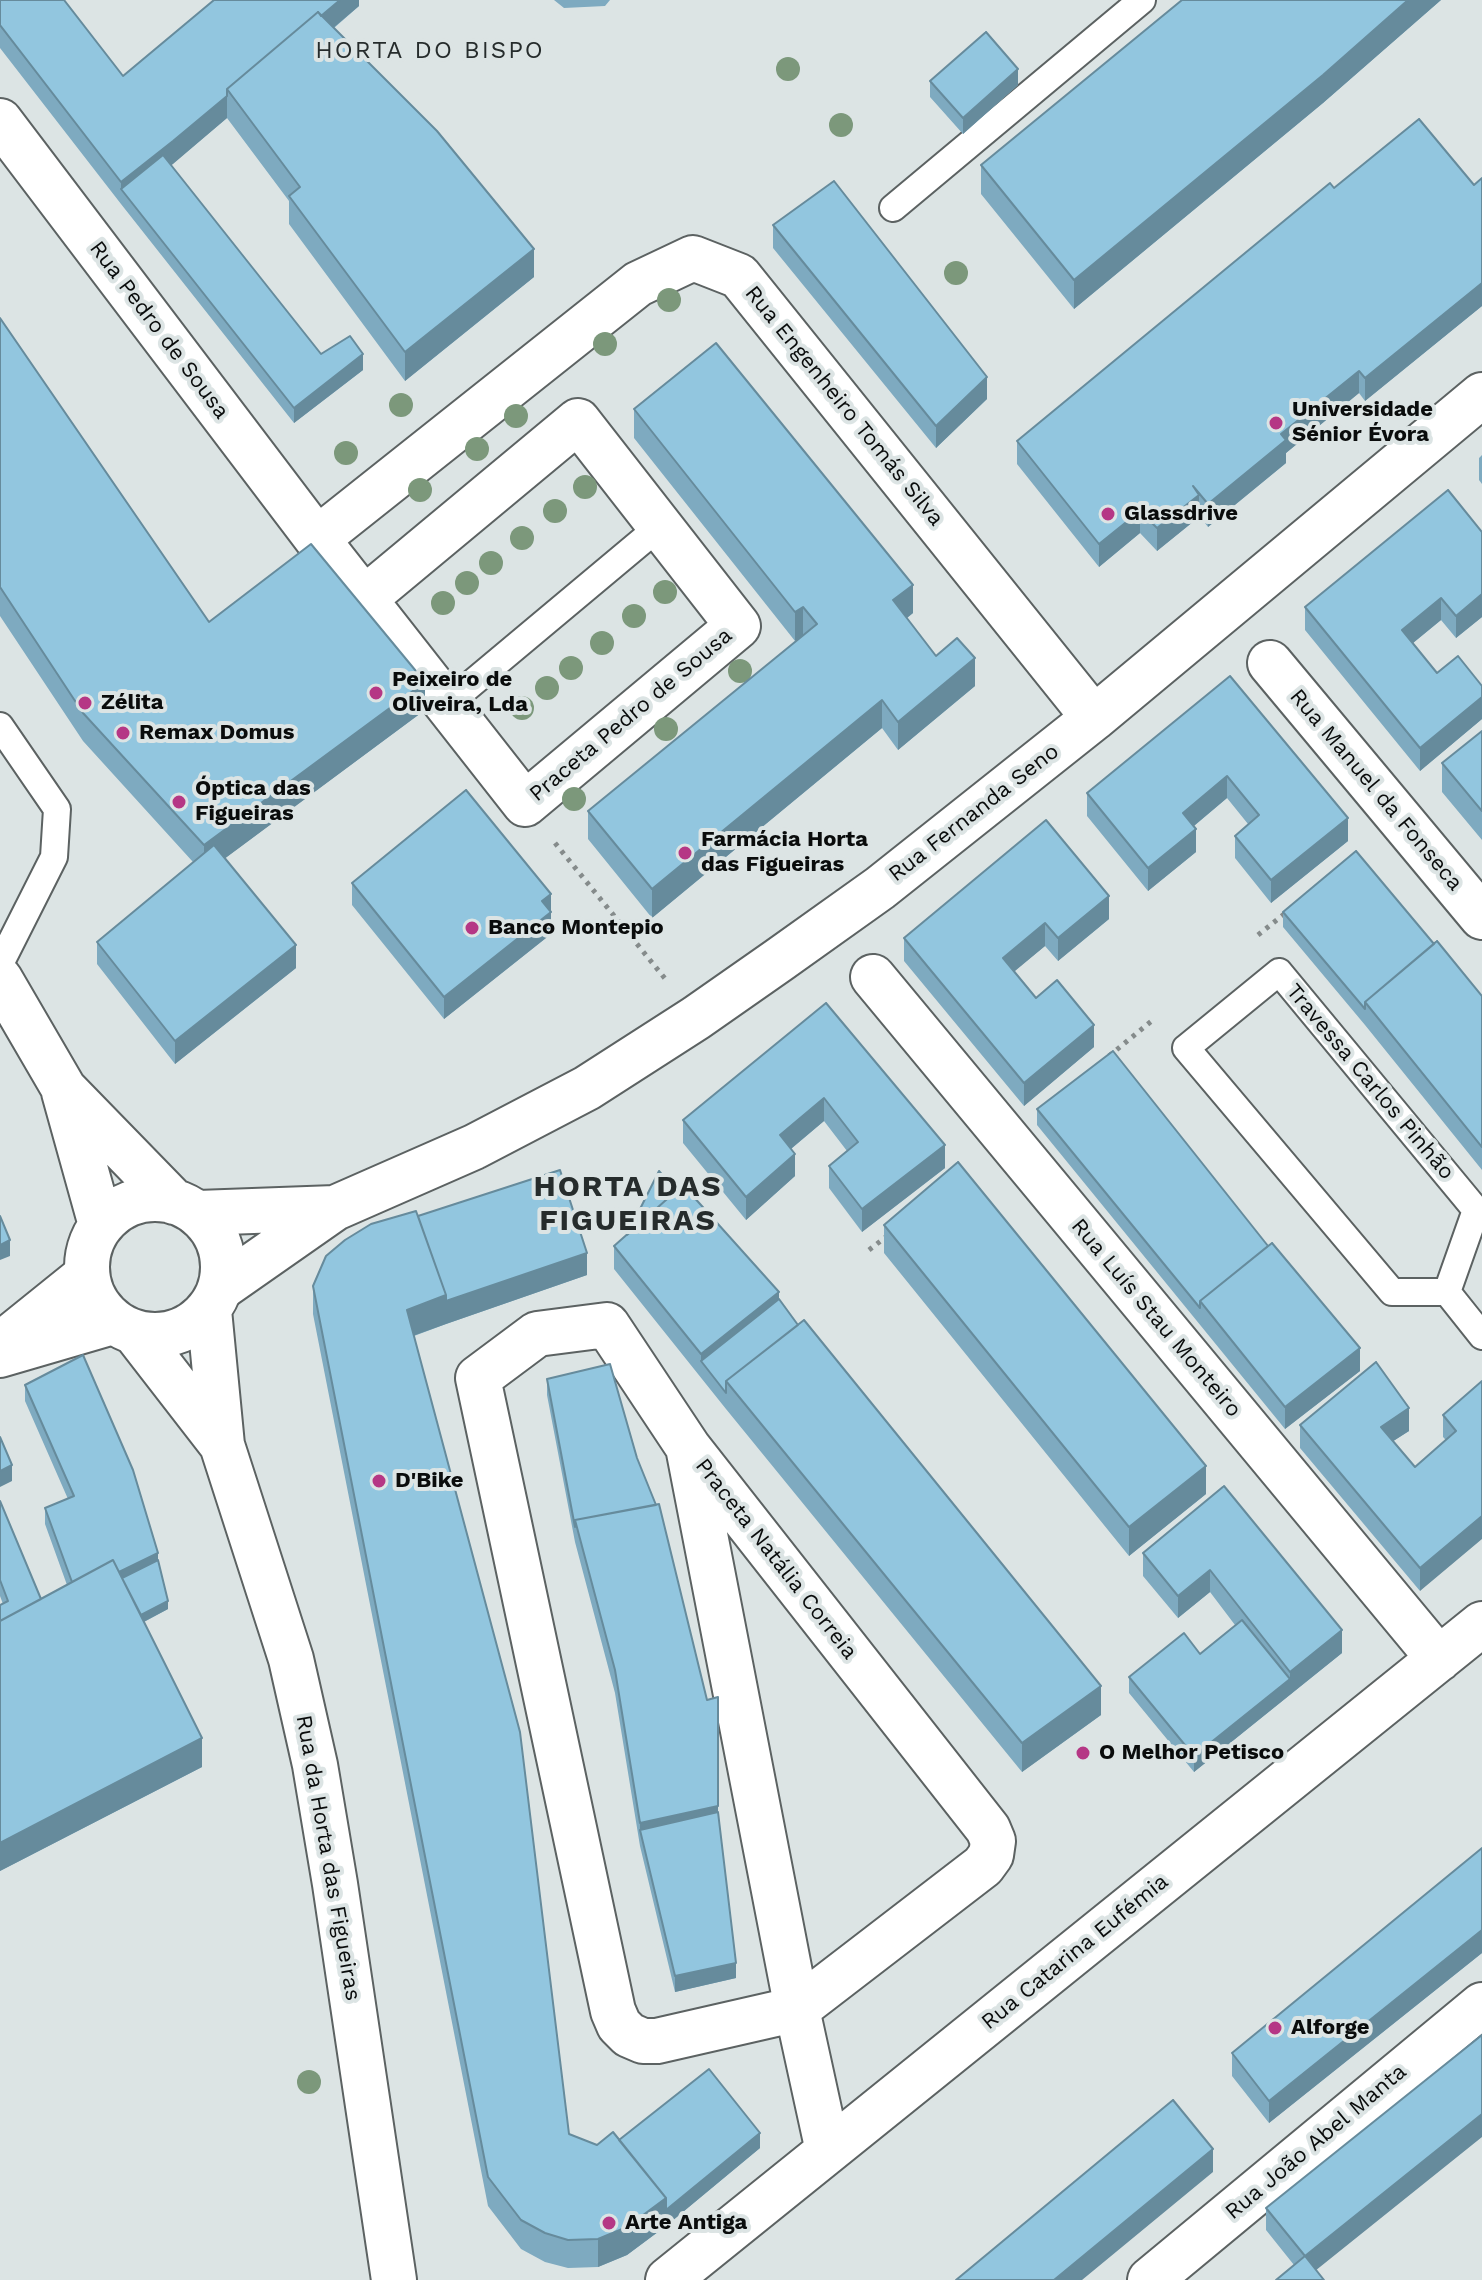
<!DOCTYPE html>
<html>
<head>
<meta charset="utf-8">
<style>
  body { margin:0 }
  canvas { display:block; background:#dce4e4 }
</style>
</head>
<body>
<canvas width="1482" height="2280"></canvas>
<script>
const ctx = document.querySelector('canvas').getContext('2d');
ctx.lineJoin = 'round';
const shape = rows => new Path2D(rows.map(r => 'M' + r).join(''));
function stroke(path, color, width, dash) { ctx.strokeStyle = color; ctx.lineWidth = width; ctx.lineCap = dash ? 'butt' : 'round'; ctx.setLineDash(dash || []); ctx.stroke(path); }
function fillPath(path, color) { ctx.fillStyle = color; ctx.fill(path, 'evenodd'); }
function drawText(font, color, halo, rows, align = 'center') {
  ctx.font = font + ' "Work Sans",sans-serif'; ctx.lineWidth = 8; ctx.setLineDash([]); ctx.textBaseline = 'middle'; ctx.strokeStyle = halo; ctx.fillStyle = color; for (const [text, x, y, turn = 0] of rows) {
    ctx.save(); ctx.translate(x, y); ctx.rotate((+turn || 0) * Math.PI / 180); ctx.textAlign = isNaN(turn) ? turn : align; if (halo) ctx.strokeText(text, 0, 0); ctx.fillText(text, 0, 0); ctx.restore();
  }
}
const path = shape([
  [555,843,667,981],
  [1258,935,1288,911],
  [1109,1056,1154,1019],
  [869,1250,887,1236]
]);
const lane = shape([
  [893,208,1142,0],
  [446,705,660,526],
  [0,726,57,809,54,857,0,964],
  [1279,972,1476,1210,1447,1292,1392,1292,1186,1048,1279,972],
  [1447,1292,1482,1336]
]);
const street = shape([
  [0,121,317,539,525,804,738,626,578,421,364,599],
  [317,539,638,284,693,258,739,276,1094,718],
  [1270,663,1482,917],
  [873,977,1439,1659],
  [198,1213,335,1208],
  [222,1287,335,1208,474,1147,587,1088,696,1018,779,960,880,888,1094,718,1482,395],
  [0,1345,87,1275],
  [0,1355,113,1322],
  [688,1447,607,1325,537,1334,478,1378,613,2011,619,2025,629,2035,643,2041,657,2041,797,2009,983,1866,991,1855,993,1841,988,1829,688,1447,797,2009,828,2151],
  [668,2280,1482,1624],
  [1150,2280,1482,2005]
]);
const secondary = shape([
  [0,979,64,1089,174,1202],
  [64,1092,101,1225],
  '87 1267a68 68 0 1 1 136 0a68 68 0 1 1-136 0Z',
  [209,1310,222,1445,291,1659,315,1765,335,1884,394,2280],
  [136,1334,222,1445]
]);
const trees = [
  [788,69],
  [841,125],
  [956,273],
  [669,300],
  [605,344],
  [401,405],
  [516,416],
  [477,449],
  [346,453],
  [585,487],
  [420,490],
  [555,511],
  [522,538],
  [491,563],
  [467,583],
  [665,592],
  [443,603],
  [634,616],
  [602,643],
  [571,668],
  [740,671],
  [547,688],
  [522,708],
  [666,729],
  [574,799],
  [309,2082]
];
const wall = shape([
  [0,0,123,76,359,0,359,6,334,28,534,277,405,381,289,224,289,201,227,118,171,165,321,354,363,370,294,423,121,204,0,48],
  [554,0,610,0,605,6,564,8],
  [1182,0,1441,0,1323,103,1074,309,981,194,981,165],
  [930,81,1018,85,963,134,930,97],
  [1482,178,1482,306,1365,401,1359,393,1286,453,1286,463,1208,527,1199,515,1199,517,1157,551,1140,533,1099,567,1017,464,1017,441,1334,188,1474,185],
  [773,225,987,399,936,448,773,248],
  [0,318,209,622,425,710,225,858,296,968,175,1064,97,964,97,942,193,862,83,741,0,616],
  [634,409,913,613,907,618,936,656,975,686,898,750,882,728,652,918,588,839,588,811,802,636,795,641,634,438],
  [1482,455,1482,484,1479,480,1479,458],
  [1482,532,1482,617,1456,638,1441,620,1413,643,1437,673,1482,686,1482,719,1420,771,1305,630,1305,607],
  [1230,676,1348,841,1271,903,1235,858,1235,836,1248,824,1227,798,1194,826,1196,852,1148,891,1087,816,1087,793],
  [1482,731,1482,840,1442,792,1442,763],
  [1046,820,1109,919,1058,961,1045,946,1014,971,1036,998,1094,1047,1024,1106,904,961,904,938],
  [352,883,551,894,551,934,444,1019,352,905],
  [1283,912,1482,996,1482,1170,1365,1025,1283,927],
  [826,1003,945,1168,862,1232,829,1188,829,1166,847,1151,824,1121,791,1149,795,1176,746,1220,683,1143,683,1120],
  [1037,1109,1360,1371,1285,1429,1037,1125],
  [676,1191,779,1299,798,1325,1101,1715,1022,1772,726,1409,614,1269,614,1246],
  [418,1216,587,1275,446,1324,414,1336,569,2134,597,2145,619,2140,760,2148,666,2226,627,2255,598,2267,568,2268,545,2262,521,2249,488,2206,313,1314,313,1286],
  [884,1225,1206,1494,1129,1556,884,1253],
  [547,1379,707,1700,718,1697,718,1813,736,1978,675,1992,640,1846,615,1693,575,1542,547,1395],
  [1482,1381,1420,1591,1300,1448,1300,1425,1409,1431,1393,1441,1415,1467,1446,1440,1443,1437,1443,1415],
  [25,1385,158,1560,168,1609,144,1622,202,1767,0,1871,0,1605,3,1604,0,1596,0,1501,41,1599,67,1585,45,1524,45,1508,68,1499,25,1401],
  [1224,1486,1342,1653,1194,1772,1129,1693,1129,1677,1200,1654,1235,1625,1210,1592,1178,1618,1143,1576,1143,1553],
  [1482,1848,1482,1953,1269,2123,1232,2076,1232,2053],
  [1266,2208,1316,2270,1294,2265,1266,2230]
]);
const shadedWall = shape([
  [340,0,359,0,359,6,240,107,229,93],
  [1408,0,1441,0,1323,103,1074,309,1074,280],
  [1018,69,1018,85,963,134,963,118],
  [227,96,227,118,173,164,128,198,121,189,121,182],
  [534,249,534,277,405,381,405,352],
  [1482,283,1482,306,1365,401,1365,378],
  [363,354,363,370,294,423,294,408],
  [1359,371,1359,393,1286,453,1286,463,1208,527,1208,504,1281,434],
  [987,377,987,399,936,448,936,426],
  [1199,495,1199,517,1157,551,1157,528],
  [1140,511,1140,533,1099,567,1099,544],
  [913,585,913,613,893,629,893,600],
  [1482,594,1482,617,1456,638,1456,616],
  [1441,598,1441,620,1402,652,1402,630],
  [803,607,803,636,795,641,795,612],
  [975,658,975,686,898,750,898,722],
  [425,682,425,710,204,874,204,845],
  [1482,697,1482,719,1420,771,1420,748],
  [882,700,882,728,652,918,652,889],
  [1227,776,1227,798,1183,835,1183,813],
  [1348,818,1348,841,1271,903,1271,880],
  [1196,829,1196,852,1148,891,1148,868],
  [551,894,551,934,444,1019,444,997,542,901],
  [1109,896,1109,919,1058,961,1058,938],
  [1045,923,1045,946,1003,981,1003,958],
  [296,945,296,968,175,1064,175,1041],
  [1094,1025,1094,1047,1024,1106,1024,1083],
  [824,1098,824,1121,780,1158,780,1135],
  [945,1145,945,1168,862,1232,862,1209],
  [795,1154,795,1176,746,1220,746,1197],
  [10,1240,10,1256,0,1260,0,1245],
  [587,1253,587,1275,446,1324,407,1338,407,1310,446,1295],
  [779,1292,779,1315,701,1361,701,1354],
  [1360,1348,1360,1371,1285,1429,1285,1407],
  [1409,1408,1409,1431,1381,1449,1381,1427],
  [12,1465,12,1481,0,1487,0,1471],
  [1206,1466,1206,1494,1129,1556,1129,1527],
  [1482,1516,1482,1539,1420,1591,1420,1568],
  [158,1553,158,1569,117,1589,114,1575],
  [1210,1570,1210,1592,1178,1618,1178,1596],
  [168,1601,168,1609,134,1627,134,1619],
  [1342,1630,1342,1653,1194,1772,1194,1756,1290,1679,1290,1672],
  [1101,1686,1101,1715,1022,1772,1022,1743],
  [718,1697,718,1828,640,1830,640,1823],
  [202,1738,202,1767,0,1871,0,1843],
  [1482,1930,1482,1953,1269,2123,1269,2101],
  [736,1963,736,1978,675,1992,675,1976],
  [1482,2114,1482,2137,1305,2279,1305,2256],
  [760,2133,760,2148,666,2226,627,2255,598,2267,598,2239,666,2198],
  [1213,2149,1213,2172,1082,2280,1054,2280]
]);
const building = shape([
  [0,0,64,0,123,76,214,0,340,0,321,16,318,12,227,89,227,96,173,141,121,182,0,25,0,0],
  [1182,0,1408,0,1323,75,1074,280,981,165,1182,0],
  [318,12,437,131,534,249,405,352,289,196,300,187,227,89,318,12],
  [986,32,1018,69,963,118,930,81,986,32],
  [1419,119,1474,185,1482,178,1482,283,1365,378,1359,371,1281,434,1286,440,1208,504,1193,486,1199,495,1157,528,1140,511,1099,544,1017,441,1330,183,1334,188,1419,119],
  [163,155,321,354,350,336,363,354,294,408,121,189,163,155],
  [834,181,987,377,936,426,773,225,834,181],
  [0,318,209,622,311,544,425,682,204,845,83,713,0,587,0,318],
  [716,343,913,585,893,600,936,656,957,638,975,658,898,722,882,700,652,889,588,811,817,624,803,607,795,612,634,409,716,343],
  [1448,490,1482,532,1482,594,1456,616,1441,598,1402,630,1437,673,1458,656,1482,686,1482,697,1420,748,1305,607,1448,490],
  [1230,676,1348,818,1271,880,1235,836,1259,815,1227,776,1183,813,1196,829,1148,868,1087,793,1230,676],
  [1482,731,1482,811,1442,763,1482,731],
  [466,790,551,894,542,901,551,912,444,997,352,883,466,790],
  [1046,820,1109,896,1058,938,1045,923,1003,958,1036,998,1057,980,1094,1025,1024,1083,904,938,1046,820],
  [214,845,296,945,175,1041,97,942,214,845],
  [1356,851,1434,944,1365,1002,1365,1009,1283,912,1356,851],
  [1437,941,1482,996,1482,1147,1365,1002,1437,941],
  [826,1003,945,1145,862,1209,829,1166,858,1142,824,1098,780,1135,795,1154,746,1197,683,1120,826,1003],
  [1113,1051,1268,1246,1200,1301,1200,1308,1037,1109,1113,1051],
  [958,1162,1206,1466,1129,1527,884,1225,958,1162],
  [560,1170,587,1253,446,1301,446,1295,418,1216,560,1170],
  [659,1171,676,1191,627,1235,659,1171],
  [683,1185,779,1292,701,1354,614,1246,683,1185],
  [416,1211,446,1295,407,1310,520,1732,569,2134,597,2145,613,2132,666,2198,627,2227,598,2239,568,2240,545,2233,521,2220,488,2177,313,1286,326,1256,345,1240,371,1224,416,1211],
  [0,1216,10,1240,0,1245,0,1216],
  [1272,1243,1360,1348,1285,1407,1200,1301,1272,1243],
  [779,1299,798,1325,726,1381,726,1393,701,1361,779,1299],
  [804,1320,1101,1686,1022,1743,726,1381,804,1320],
  [83,1355,133,1470,158,1553,119,1572,113,1560,72,1582,45,1508,74,1496,25,1385,83,1355],
  [1376,1362,1409,1408,1381,1427,1415,1467,1456,1431,1443,1415,1482,1381,1482,1516,1420,1568,1300,1425,1376,1362],
  [610,1364,637,1458,656,1505,575,1520,575,1527,547,1379,610,1364],
  [0,1437,12,1465,0,1471,0,1437],
  [1224,1486,1342,1630,1290,1672,1210,1570,1178,1596,1143,1553,1224,1486],
  [0,1501,41,1599,0,1621,0,1605,8,1601,0,1580,0,1501],
  [659,1504,707,1700,718,1697,718,1806,640,1823,615,1670,575,1520,659,1504],
  [113,1560,202,1738,0,1843,0,1621,113,1560],
  [158,1560,168,1601,141,1615,122,1578,158,1560],
  [1242,1620,1290,1679,1194,1756,1129,1677,1184,1633,1200,1654,1242,1620],
  [718,1812,736,1963,675,1976,640,1830,718,1812],
  [1482,1848,1482,1930,1269,2101,1232,2053,1482,1848],
  [1482,2035,1482,2114,1305,2256,1266,2208,1482,2035],
  [709,2069,760,2133,666,2210,666,2198,619,2140,709,2069],
  [1173,2100,1213,2149,1054,2280,956,2280,1173,2100],
  [1305,2256,1324,2280,1276,2280,1305,2256]
]);
const markers = [
  [1276,423,8,"#b53785"],
  [1108,514,8,"#b53785"],
  [376,693,8,"#b53785"],
  [85,703,8,"#b53785"],
  [123,733,8,"#b53785"],
  [179,802,8,"#b53785"],
  [685,853,8,"#b53785"],
  [472,928,8,"#b53785"],
  [379,1481,8,"#b53785"],
  [1083,1753,8,"#b53785"],
  [1275,2028,8,"#b53785"],
  [609,2223,8,"#b53785"]
];
const streetNames = [
  ["Rua Pedro de Sousa",159,330,53],
  ["Rua Engenheiro Tomás Silva",844,406,51],
  ["Praceta Pedro de Sousa",631,715,-40],
  ["Rua Manuel da Fonseca",1376,790,50],
  ["Rua Fernanda Seno",974,813,-38],
  ["Travessa Carlos Pinhão",1370,1082,50],
  ["Rua Luís Stau Monteiro",1156,1318,50],
  ["Praceta Natália Correia",776,1559,52],
  ["Rua da Horta das Figueiras",328,1858,80],
  ["Rua Catarina Eufémia",1075,1952,-39],
  ["Rua João Abel Manta",1316,2142,-40]
];
const poiNames = [
  ["Universidade",1292,410],
  ["Sénior Évora",1292,435],
  ["Glassdrive",1124,514],
  ["Peixeiro de",392,680],
  ["Oliveira, Lda",392,705],
  ["Zélita",101,703],
  ["Remax Domus",139,733],
  ["Óptica das",195,789],
  ["Figueiras",195,814],
  ["Farmácia Horta",701,840],
  ["das Figueiras",701,865],
  ["Banco Montepio",488,928],
  ["D'Bike",395,1481],
  ["O Melhor Petisco",1099,1753],
  ["Alforge",1291,2028],
  ["Arte Antiga",625,2223]
];
const neighbourhoodNames = [
  ["HORTA DO BISPO",430,51]
];
const districtNames = [
  ["HORTA DAS",628,1187],
  ["FIGUEIRAS",628,1221]
];
stroke(lane, '#5c6262', 30);
stroke(street, '#5c6262', 48);
stroke(secondary, '#5c6262', 48);
stroke(path, '#858b8b', 5, [4, 6]);
stroke(lane, '#fff', 26);
stroke(street, '#fff', 44);
stroke(secondary, '#fff', 44);
ctx.fillStyle = '#7c987b';
for (const [x, y] of trees) { ctx.beginPath(); ctx.arc(x, y, 12, 0, 2 * Math.PI); ctx.fill(); }
fillPath(wall, '#7eaac0');
fillPath(shadedWall, '#668b9c');
fillPath(building, '#92c6df');
stroke(building, '#668b9c', 2);
for (const [x, y, r, color] of markers) { const dot = new Path2D(); dot.arc(x, y, r, 0, 2 * Math.PI); ctx.fillStyle = color; ctx.fill(dot); stroke(dot, '#dce4e4', 3); }
drawText('22px', '#0a0c0c', '#dce4e4', streetNames);
drawText('bold 22px', '#0a0c0c', '#dce4e4', poiNames, 'left');
ctx.letterSpacing = '2px';
drawText('24px', '#262c2c', '#dce4e4', neighbourhoodNames);
ctx.letterSpacing = '0px';
ctx.letterSpacing = '2px';
drawText('bold 30px', '#262c2c', '#dce4e4', districtNames);
ctx.letterSpacing = '0px';
</script>
</body>
</html>
